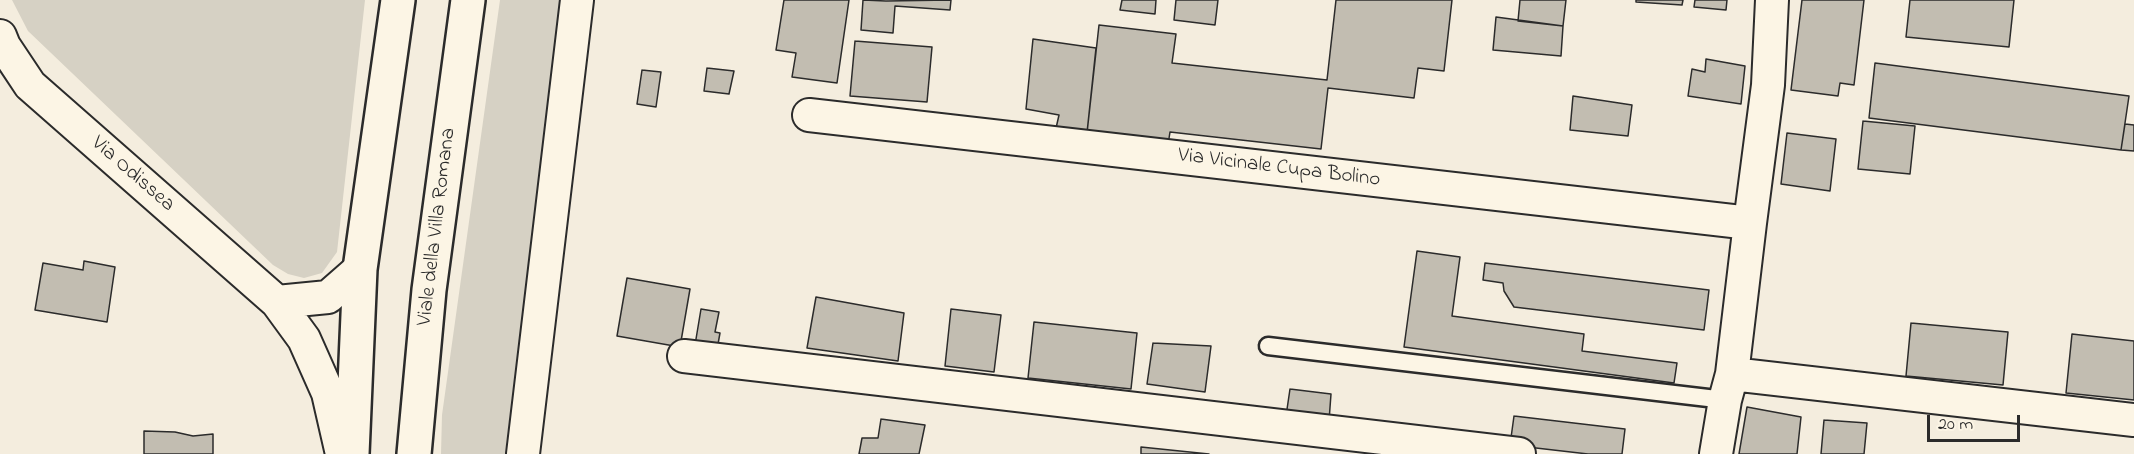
<!DOCTYPE html>
<html>
<head>
<meta charset="utf-8">
<style>
  body { margin:0 }
  #map { position:relative; width:2134px; height:454px; overflow:hidden; background:#f4edde; font-family:"Indie Flower",sans-serif }
  canvas { display:block }
  .scale { position:absolute; left:1927px; top:415px; width:93px; height:27px; box-sizing:border-box; border:3px solid #2b2b2b; border-top:0; padding-left:8px; font-size:18px; line-height:21px; white-space:nowrap; color:#2b2b2b; -webkit-text-stroke:4px #fcf5e5; paint-order:stroke }
</style>
</head>
<body>
<div id="map">
<canvas width="2134" height="454"></canvas>
<div class="scale">20 m</div>
</div>
<script>
const ctx = document.querySelector('canvas').getContext('2d');
ctx.lineJoin = 'round';
function fillPath(path, color) { ctx.fillStyle = color; ctx.fill(path, 'evenodd'); }
const shape = rows => new Path2D(rows.map(r => 'M' + r).join(''));
function stroke(path, color, width, dash) { ctx.strokeStyle = color; ctx.lineWidth = width; ctx.lineCap = dash ? 'butt' : 'round'; ctx.setLineDash(dash || []); ctx.stroke(path); }
function drawText(font, color, halo, rows, align = 'center') {
  ctx.font = font + ' "Indie Flower",sans-serif'; ctx.lineWidth = 6; ctx.setLineDash([]); ctx.textBaseline = 'middle'; ctx.strokeStyle = halo; ctx.fillStyle = color; for (const [text, x, y, turn = 0] of rows) {
    ctx.save(); ctx.translate(x, y); ctx.rotate((+turn || 0) * Math.PI / 180); ctx.textAlign = isNaN(turn) ? turn : align; if (halo) ctx.strokeText(text, 0, 0); ctx.fillText(text, 0, 0); ctx.restore();
  }
}
const green = shape([
  [12,0,365,0,337,252,322,273,304,278,288,274,273,265,28,31],
  [500,0,561,0,505,454,441,454,442,415]
]);
const building = shape([
  [784,0,849,0,837,83,792,77,796,53,776,50,784,0],
  [863,0,886,1,951,0,950,10,895,6,893,33,861,30,863,0],
  [1122,0,1156,0,1155,14,1120,10,1122,0],
  [1176,0,1218,0,1215,25,1174,20,1176,0],
  [1336,0,1452,0,1444,71,1418,68,1414,98,1328,88,1321,149,1170,132,1167,151,1086,142,1099,25,1176,34,1172,63,1327,80,1336,0],
  [1520,0,1566,0,1563,26,1518,21,1520,0],
  [1636,0,1683,0,1682,5,1636,2,1636,0],
  [1695,0,1727,0,1726,10,1694,7,1695,0],
  [1802,0,1864,0,1854,85,1840,83,1838,96,1791,90,1802,0],
  [1910,0,2014,0,2009,47,1906,37,1910,0],
  [1496,17,1563,26,1561,56,1493,50,1496,17],
  [1033,39,1096,48,1086,142,1054,137,1059,115,1026,109,1033,39],
  [855,41,932,47,927,102,850,96,855,41],
  [1706,59,1745,66,1741,104,1688,96,1692,69,1705,72,1706,59],
  [1875,63,2129,96,2121,150,1869,118,1875,63],
  [707,68,734,71,729,94,704,91,707,68],
  [642,70,661,72,656,107,637,104,642,70],
  [1573,96,1632,105,1628,136,1570,130,1573,96],
  [1863,121,1915,126,1910,174,1858,169,1863,121],
  [2125,124,2134,125,2134,151,2121,150,2125,124],
  [1787,133,1836,139,1830,191,1781,184,1787,133],
  [1417,251,1460,257,1452,316,1584,334,1582,351,1677,363,1674,383,1404,347,1417,251],
  [84,261,115,267,107,322,35,310,43,263,83,270,84,261],
  [1485,263,1709,290,1704,330,1514,307,1504,291,1503,283,1483,280,1485,263],
  [627,278,690,289,680,347,617,336,627,278],
  [816,297,904,313,898,361,807,348,816,297],
  [701,309,719,312,715,332,720,333,716,355,694,351,701,309],
  [951,309,1001,315,994,372,945,366,951,309],
  [1034,322,1137,333,1131,389,1028,378,1034,322],
  [1911,323,2008,332,2003,385,1906,376,1911,323],
  [2072,334,2134,341,2134,400,2066,393,2072,334],
  [1153,343,1211,346,1205,392,1147,384,1153,343],
  [1290,389,1331,394,1329,421,1286,416,1290,389],
  [1747,407,1801,417,1797,454,1739,454,1747,407],
  [1514,416,1625,429,1622,454,1588,454,1510,445,1514,416],
  [881,419,925,425,919,454,859,454,862,438,878,438,881,419],
  [1824,420,1867,423,1864,454,1821,454,1824,420],
  [144,431,175,432,193,436,213,434,213,454,144,454,144,431],
  [1141,447,1209,454,1141,454,1141,447]
]);
const service = shape([
  [1268,346,1725,400]
]);
const minor = shape([
  [0,36,4,46,30,85,277,302,304,339,328,393,342,454],
  [809,115,1750,223],
  [277,302,328,297,360,269],
  [684,356,1519,454],
  [1732,374,2134,420],
  [523,454,577,0],
  [1716,454,1725,400,1732,374,1750,223,1768,85,1772,0]
]);
const secondary = shape([
  [352,454,360,269,398,0],
  [414,454,429,290,468,0]
]);
const streetNames = [
  ["Via Vicinale Cupa Bolino",1279,169,7],
  ["Via Odissea",132,175,41],
  ["Viale della Villa Romana",438,227,-83]
];
fillPath(green, '#d6d1c4');
fillPath(building, '#c2bdb1');
stroke(building, '#2b2b2b', 1.5);
stroke(service, '#2b2b2b', 21);
stroke(minor, '#2b2b2b', 36);
stroke(secondary, '#2b2b2b', 38);
stroke(service, '#fcf5e5', 16);
stroke(minor, '#fcf5e5', 32);
stroke(secondary, '#fcf5e5', 33);
drawText('21px', '#2b2b2b', '#fcf5e5', streetNames);
</script>
</body>
</html>
